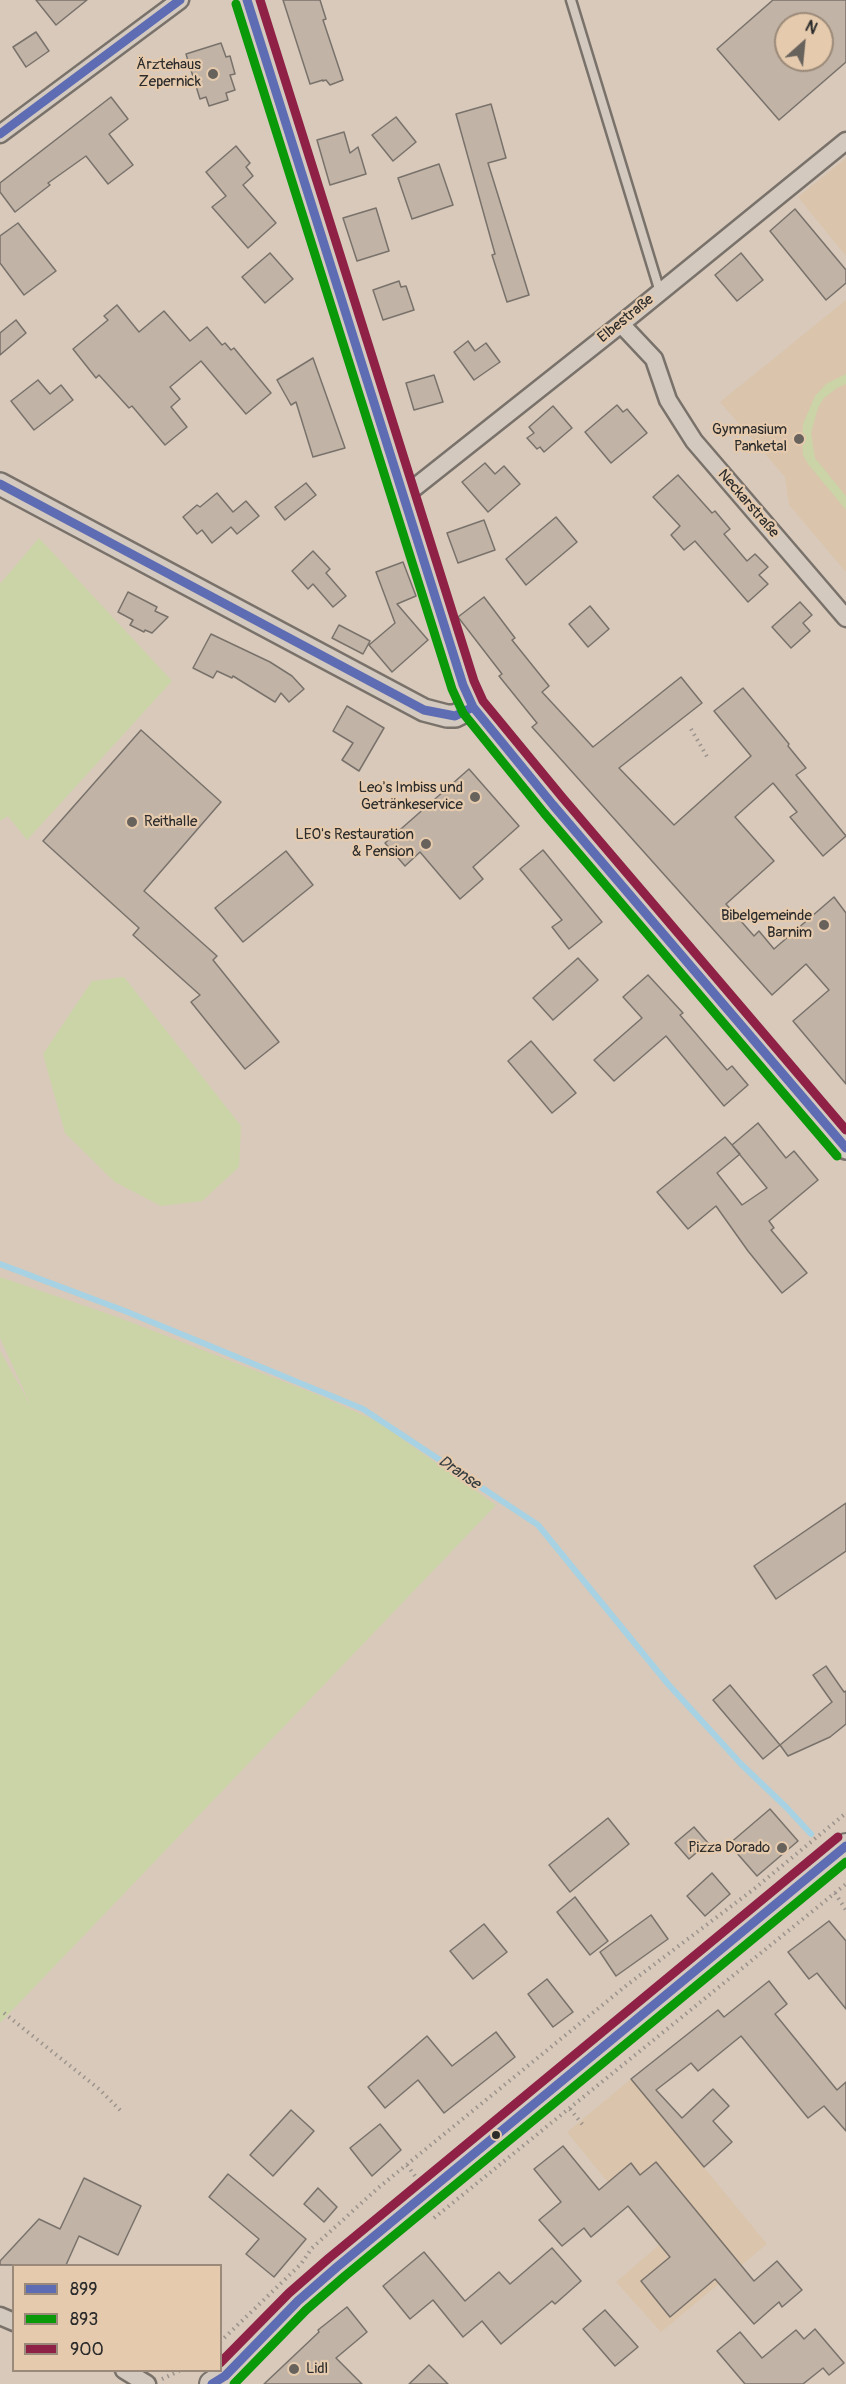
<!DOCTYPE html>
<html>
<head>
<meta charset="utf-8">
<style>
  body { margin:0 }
  #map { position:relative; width:846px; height:2384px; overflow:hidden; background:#d8c9ba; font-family:Pangolin,sans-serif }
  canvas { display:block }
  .legend { position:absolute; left:12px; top:2264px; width:210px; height:108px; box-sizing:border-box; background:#e5caad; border:2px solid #9b8a79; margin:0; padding:8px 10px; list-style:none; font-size:18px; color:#2b2b2b }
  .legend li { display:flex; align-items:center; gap:12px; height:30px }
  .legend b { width:30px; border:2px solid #9b8a79 }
  .north { position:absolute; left:774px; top:12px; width:60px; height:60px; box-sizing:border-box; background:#e5caad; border:2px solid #9b8a79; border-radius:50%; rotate:27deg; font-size:16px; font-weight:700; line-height:24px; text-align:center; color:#2b2b2b }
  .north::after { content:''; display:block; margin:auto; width:21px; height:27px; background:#68625d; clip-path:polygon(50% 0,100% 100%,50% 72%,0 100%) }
</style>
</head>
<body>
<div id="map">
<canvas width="846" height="2384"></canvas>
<ul class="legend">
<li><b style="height:8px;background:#5d6cb3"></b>899</li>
<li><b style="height:8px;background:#099909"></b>893</li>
<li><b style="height:8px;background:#8e2145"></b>900</li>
</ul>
<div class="north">N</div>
</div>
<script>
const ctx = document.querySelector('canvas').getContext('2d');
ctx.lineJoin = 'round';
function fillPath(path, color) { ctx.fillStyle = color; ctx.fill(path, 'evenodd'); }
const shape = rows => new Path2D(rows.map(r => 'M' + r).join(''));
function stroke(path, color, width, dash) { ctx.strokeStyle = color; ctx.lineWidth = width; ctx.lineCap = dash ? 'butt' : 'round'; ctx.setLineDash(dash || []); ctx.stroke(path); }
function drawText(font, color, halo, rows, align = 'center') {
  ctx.font = font + ' Pangolin,sans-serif'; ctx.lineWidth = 4.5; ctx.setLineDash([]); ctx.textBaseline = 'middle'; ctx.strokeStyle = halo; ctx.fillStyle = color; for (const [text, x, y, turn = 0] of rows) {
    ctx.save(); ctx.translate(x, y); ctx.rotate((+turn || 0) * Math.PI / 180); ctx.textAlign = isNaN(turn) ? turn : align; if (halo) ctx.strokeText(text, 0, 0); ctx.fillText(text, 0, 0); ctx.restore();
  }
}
const built = shape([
  [846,158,846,256,798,197],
  [846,300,846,572,789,505,785,477,720,402],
  [631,2079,767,2244,661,2332,616,2282,659,2245,567,2132]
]);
const green = shape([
  [846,374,846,384,837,388,824,398,818,408,811,433,815,458,846,496,846,510,808,464,803,455,802,440,803,424,815,396,826,384],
  [39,538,172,681,27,840,8,816,0,821,0,584],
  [124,977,241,1126,239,1167,202,1201,161,1206,115,1182,65,1133,43,1054,92,981],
  [0,1277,120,1318,323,1397,378,1422,496,1505,0,2023,0,1351,31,1406,0,1338]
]);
const stream = shape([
  [0,1264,125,1311,363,1409,538,1525,668,1684,741,1764,786,1807,811,1834]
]);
const building = shape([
  [36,0,87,0,56,25,36,0],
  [283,0,320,0,326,19,323,20,343,80,330,85,326,80,323,81,323,80,310,84,283,0],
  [773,0,846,0,846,62,779,120,717,49,773,0],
  [786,24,822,24,822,60,786,60,786,24],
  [36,32,49,51,26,67,13,47,36,32],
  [221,43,226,57,230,56,235,74,230,75,235,90,226,93,228,100,209,106,206,97,200,99,186,54,221,43],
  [111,97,128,119,109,134,133,165,108,184,86,156,48,183,50,185,15,212,0,192,0,183,111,97],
  [491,104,506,158,488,163,529,295,507,302,492,255,495,254,456,114,491,104],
  [396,117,416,142,393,161,372,135,396,117],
  [344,132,350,153,358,147,366,174,330,185,317,140,344,132],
  [236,146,250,163,246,167,253,176,243,185,276,223,248,248,212,207,226,196,206,172,236,146],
  [439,164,453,205,412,219,398,178,439,164],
  [376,208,389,251,357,261,343,218,376,208],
  [795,209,846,270,846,283,826,300,770,231,795,209],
  [18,223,56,271,24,295,0,263,0,236,18,223],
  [270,253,293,279,265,303,242,277,270,253],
  [741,253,763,280,737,301,715,275,741,253],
  [399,281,401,287,406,286,414,310,383,320,373,290,399,281],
  [117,305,139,332,164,311,190,341,207,327,222,345,225,343,231,350,234,348,271,393,246,414,201,361,170,387,180,399,171,407,187,427,165,445,132,406,129,408,99,375,96,378,73,349,108,320,104,316,117,305],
  [16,320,26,333,0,355,0,333,16,320],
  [468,341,475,351,486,343,500,362,474,380,454,352,468,341],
  [313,358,345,448,313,457,296,402,291,405,277,380,313,358],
  [434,375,443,402,414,410,406,383,434,375],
  [38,380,50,394,61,385,73,400,34,430,11,401,38,380],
  [617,405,623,412,627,409,647,433,611,463,585,432,617,405],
  [553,406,572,428,544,452,540,447,537,449,527,438,534,433,529,427,553,406],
  [485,463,495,474,504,466,520,484,488,512,462,482,485,463],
  [678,475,712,513,715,511,730,529,724,534,747,561,755,554,768,567,759,575,768,584,748,602,695,541,684,550,671,535,680,526,653,497,678,475],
  [306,483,316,495,285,520,275,507,306,483],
  [217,493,233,512,246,501,259,516,237,534,231,527,212,543,202,530,197,534,183,517,197,505,200,507,217,493],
  [556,517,577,542,526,585,506,559,556,517],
  [484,520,495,550,458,563,447,533,484,520],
  [313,551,330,569,326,573,346,596,333,607,313,584,308,589,292,571,313,551],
  [403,562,416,596,397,604,428,640,392,672,369,645,395,623,376,572,403,562],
  [128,592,157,607,155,611,168,617,152,633,145,630,144,632,130,625,133,620,118,612,128,592],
  [484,597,515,638,512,640,549,686,542,692,593,747,681,677,702,703,619,768,674,825,751,756,714,711,743,688,789,744,788,746,806,768,796,775,846,836,823,856,790,817,797,812,773,783,735,817,774,861,726,904,754,936,759,931,774,949,834,897,846,913,846,1084,793,1021,829,990,806,964,772,995,532,727,537,723,499,676,502,674,458,617,484,597],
  [800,602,812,615,803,623,810,631,791,648,772,627,800,602],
  [590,606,609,629,588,647,569,624,590,606],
  [339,625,370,641,363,654,332,638,339,625],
  [211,634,270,662,292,676,304,689,289,702,281,693,275,702,233,676,232,678,217,671,213,678,193,668,211,634],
  [347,706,384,728,359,771,342,760,353,743,333,731,347,706],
  [141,730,221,802,144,891,217,956,213,960,279,1042,245,1069,191,1002,200,995,133,935,139,928,43,841,141,730],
  [469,769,519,826,473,867,483,879,460,899,420,852,405,866,385,843,469,769],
  [543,850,602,922,569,949,552,927,562,920,520,869,543,850],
  [286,851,313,885,243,942,215,908,286,851],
  [578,958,598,980,553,1020,533,998,578,958],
  [648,975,683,1013,680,1015,727,1070,732,1066,748,1085,724,1106,666,1036,614,1081,594,1060,642,1018,623,997,648,975],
  [531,1041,576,1093,552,1113,508,1061,531,1041],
  [758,1123,786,1158,794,1151,818,1180,769,1221,774,1228,771,1230,807,1273,782,1293,748,1251,716,1206,688,1229,657,1192,725,1137,740,1154,717,1173,742,1205,767,1188,732,1145,758,1123],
  [846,1503,846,1551,776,1599,754,1566,846,1503],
  [826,1666,844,1692,846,1691,846,1724,830,1737,788,1756,780,1745,832,1702,813,1675,826,1666],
  [730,1685,780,1745,763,1759,713,1700,730,1685],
  [770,1809,798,1841,757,1876,729,1844,770,1809],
  [608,1818,629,1844,570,1892,549,1865,608,1818],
  [694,1827,708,1843,689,1859,675,1843,694,1827],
  [712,1873,730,1894,705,1916,687,1896,712,1873],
  [575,1897,608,1941,590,1955,557,1912,575,1897],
  [651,1915,668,1939,616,1976,600,1952,651,1915],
  [829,1921,846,1941,846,2009,817,1973,809,1979,788,1952,829,1921],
  [484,1924,507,1952,473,1979,450,1951,484,1924],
  [547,1979,573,2012,553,2027,528,1994,547,1979],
  [769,1981,787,2004,775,2014,837,2090,846,2082,846,2131,824,2106,808,2118,741,2036,698,2071,691,2063,656,2090,682,2118,713,2089,729,2106,713,2121,732,2142,704,2167,631,2079,718,2010,724,2017,769,1981],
  [496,2032,515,2057,444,2113,418,2080,385,2108,368,2087,427,2036,452,2066,496,2032],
  [291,2110,314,2131,273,2176,250,2155,291,2110],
  [380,2124,401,2150,372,2176,350,2148,380,2124],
  [563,2146,599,2190,631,2163,640,2175,656,2162,754,2281,777,2261,802,2290,782,2307,779,2302,754,2324,715,2279,670,2317,641,2281,670,2257,628,2206,591,2237,584,2228,562,2246,539,2220,561,2202,534,2169,563,2146],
  [228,2174,306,2239,274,2277,246,2254,259,2239,209,2197,228,2174],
  [84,2178,141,2206,118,2255,79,2236,66,2265,0,2265,0,2261,39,2219,60,2229,84,2178],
  [318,2188,337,2207,324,2222,304,2204,318,2188],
  [552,2248,581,2281,555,2304,552,2301,501,2344,482,2321,463,2337,433,2300,410,2319,383,2286,424,2252,465,2301,499,2272,510,2284,552,2248],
  [347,2307,367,2332,336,2358,362,2384,264,2384,319,2332,318,2330,347,2307],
  [605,2310,638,2347,615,2366,583,2329,605,2310],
  [815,2329,844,2363,829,2375,823,2368,803,2384,745,2384,717,2351,740,2332,762,2358,796,2330,804,2339,815,2329],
  [429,2365,448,2384,409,2384,429,2365]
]);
const path = shape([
  [691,729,709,760],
  [835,1893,846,1910],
  [4,2013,99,2089,122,2112],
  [570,2109,583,2125],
  [407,2165,415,2176],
  [434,2218,846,1884],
  [220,2342,301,2264,312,2248,378,2188,627,1985,754,1889,846,1813],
  [162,2379,181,2370]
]);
const service = shape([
  [571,0,660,292]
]);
const minor = shape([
  [0,134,180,0],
  [621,324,654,359,668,400,694,441,846,618],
  [404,496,621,324,846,141],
  [0,2316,14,2322],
  [124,2370,147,2384]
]);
const tertiary = shape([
  [247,0,463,685,473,707,553,805,846,1148],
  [0,484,424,710,447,716,455,716,473,707]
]);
const secondary = shape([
  [212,2384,225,2376,298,2301,337,2267,846,1846]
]);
const bus1 = shape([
  [247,0,463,685,473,707,553,805,846,1148],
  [0,134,180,0],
  [0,484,424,710,455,716,473,707],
  [212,2384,225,2376,298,2301,337,2267,846,1846]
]);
const bus2 = shape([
  [236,4,452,689,463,713,544,813,837,1156],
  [234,2384,306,2310,345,2276,846,1862]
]);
const bus3 = shape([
  [260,0,474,681,483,701,562,797,846,1130],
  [220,2363,289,2293,329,2258,838,1837]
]);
const markers = [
  [213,74,6,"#68625d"],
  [799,439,6,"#68625d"],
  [475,797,6,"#68625d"],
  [132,822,6,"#68625d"],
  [426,844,6,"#68625d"],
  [824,925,6,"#68625d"],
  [782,1848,6,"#68625d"],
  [496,2135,5,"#2b2b2b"],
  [294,2369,6,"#68625d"]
];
const poiNames = [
  ["Ärztehaus",201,65],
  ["Zepernick",201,82],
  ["Gymnasium",787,430],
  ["Panketal",787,447],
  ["Leo's Imbiss und",463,788],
  ["Getränkeservice",463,805],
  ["Reithalle",144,822,"left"],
  ["LEO's Restauration",414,835],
  ["& Pension",414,852],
  ["Bibelgemeinde",812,916],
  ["Barnim",812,933],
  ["Pizza Dorado",770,1848],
  ["Lidl",306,2369,"left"]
];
const streetNames = [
  ["Elbestraße",626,319,-39],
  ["Neckarstraße",748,504,49]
];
const waterNames = [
  ["Dranse",459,1473,34]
];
fillPath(built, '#dbc4ac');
fillPath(green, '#cad4a6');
stroke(stream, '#a7d2e3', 6);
fillPath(building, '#c1b3a5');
stroke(building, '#79726b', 1.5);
stroke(service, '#79726b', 13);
stroke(minor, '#79726b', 21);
stroke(tertiary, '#79726b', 26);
stroke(secondary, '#79726b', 28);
stroke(path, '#9b938c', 4, [1.5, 4.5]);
stroke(service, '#d4c9be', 8);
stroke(minor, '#d4c9be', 16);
stroke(tertiary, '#d4c9be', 21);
stroke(secondary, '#d4c9be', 24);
stroke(bus1, '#5d6cb3', 9);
stroke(bus2, '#099909', 9);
stroke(bus3, '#8e2145', 9);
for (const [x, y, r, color] of markers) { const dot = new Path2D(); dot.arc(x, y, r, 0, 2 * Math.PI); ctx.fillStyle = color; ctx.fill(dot); stroke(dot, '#e5caad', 2); }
drawText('15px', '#2b2b2b', '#e5caad', poiNames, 'right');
drawText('15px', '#2b2b2b', '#e5caad', streetNames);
drawText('italic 16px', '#353c3f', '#e5caad', waterNames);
</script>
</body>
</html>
